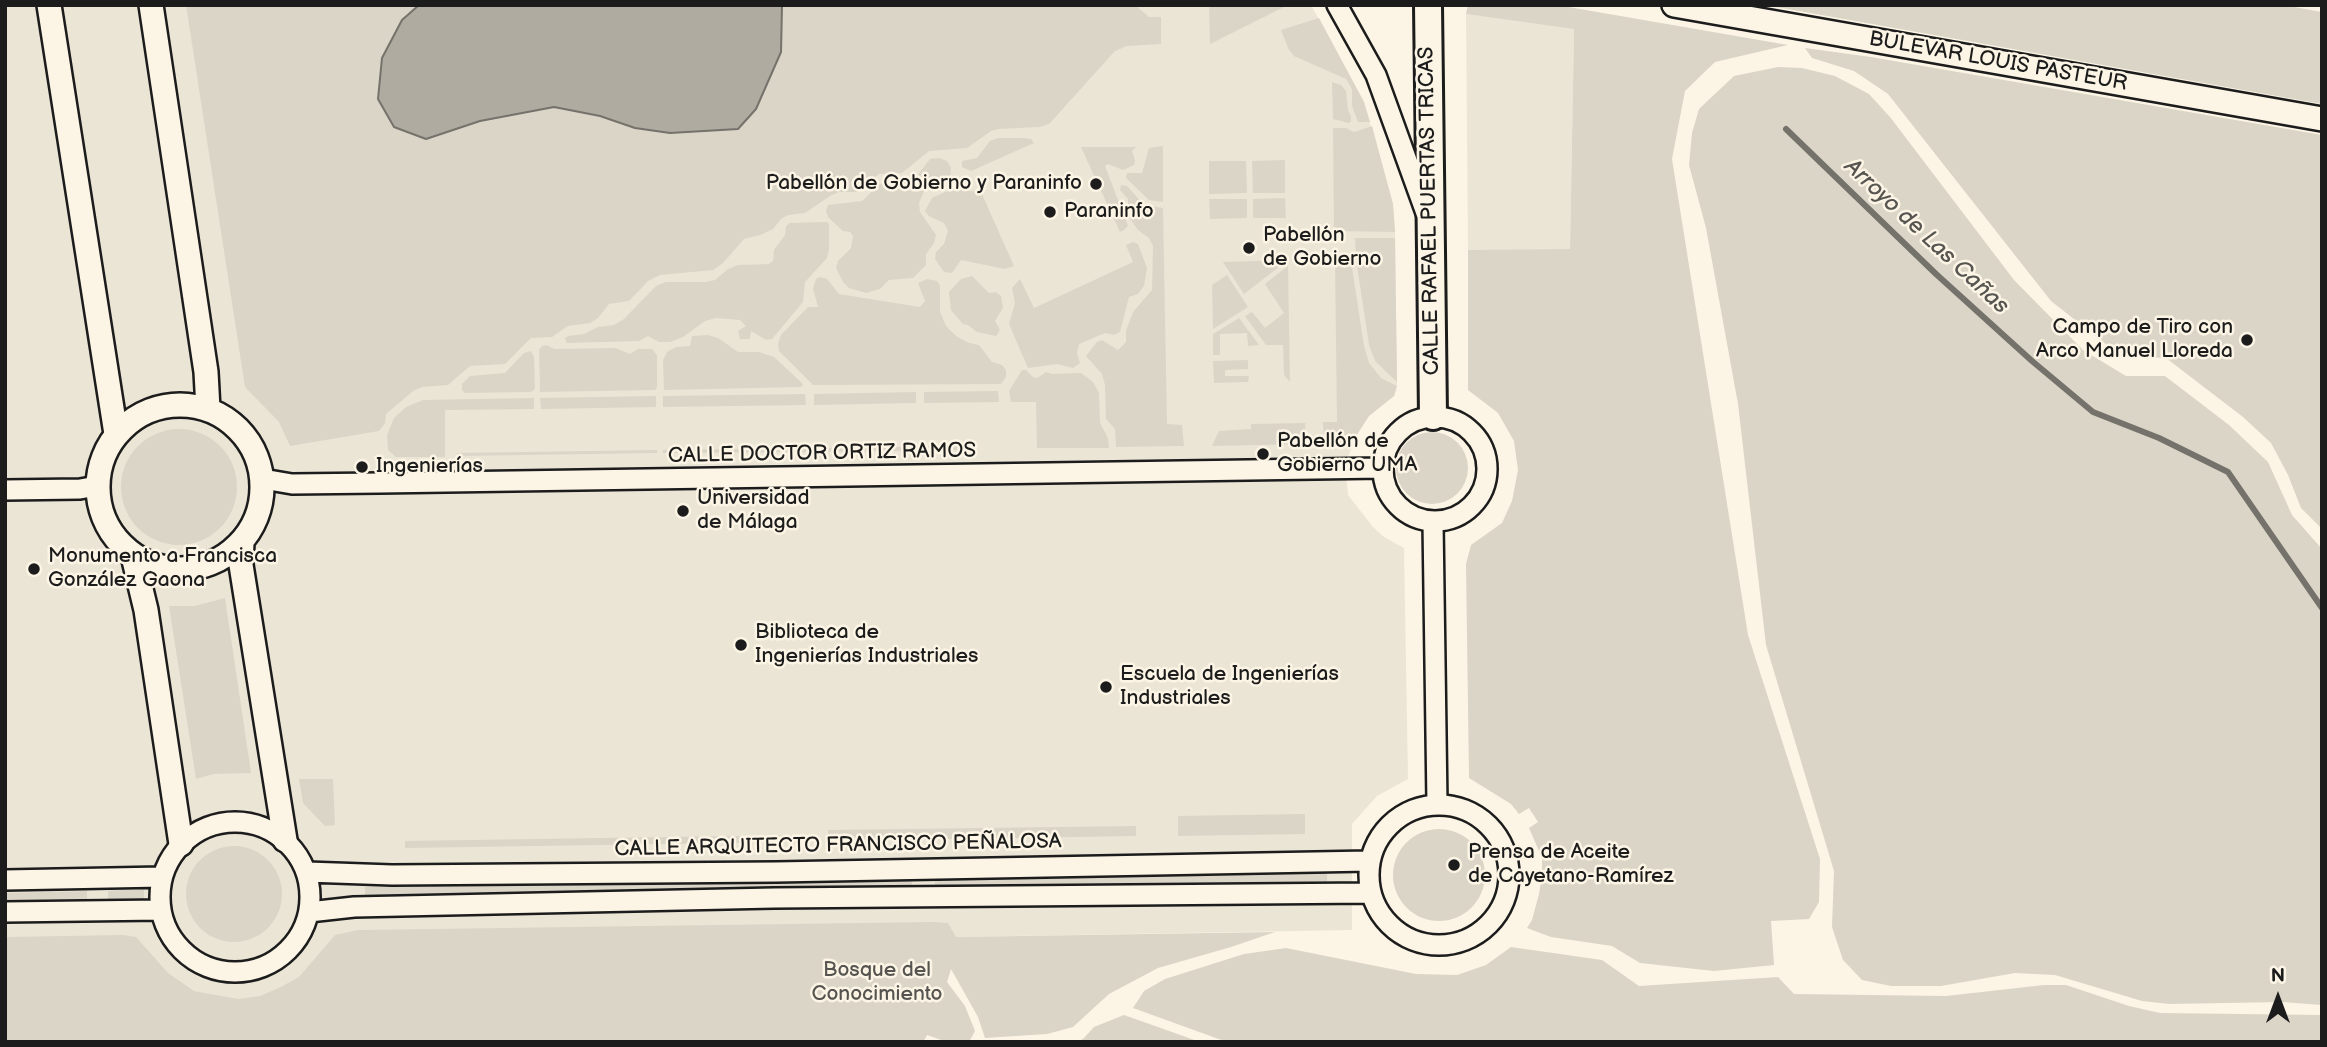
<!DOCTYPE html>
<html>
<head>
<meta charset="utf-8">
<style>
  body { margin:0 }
  #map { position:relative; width:2327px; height:1047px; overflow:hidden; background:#fcf5e5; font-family:"Balsamiq Sans",sans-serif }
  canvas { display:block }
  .frame { position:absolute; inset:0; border:7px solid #1c1c1c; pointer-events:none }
  .north { position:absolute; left:2243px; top:963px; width:70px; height:70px; -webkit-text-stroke:5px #fcf5e5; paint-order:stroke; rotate:0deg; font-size:19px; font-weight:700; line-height:28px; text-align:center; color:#1c1c1c }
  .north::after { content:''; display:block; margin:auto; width:24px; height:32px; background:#1c1c1c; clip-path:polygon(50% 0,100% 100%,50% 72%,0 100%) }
</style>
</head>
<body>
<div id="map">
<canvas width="2327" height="1047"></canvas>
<div class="frame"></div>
<div class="north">N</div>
</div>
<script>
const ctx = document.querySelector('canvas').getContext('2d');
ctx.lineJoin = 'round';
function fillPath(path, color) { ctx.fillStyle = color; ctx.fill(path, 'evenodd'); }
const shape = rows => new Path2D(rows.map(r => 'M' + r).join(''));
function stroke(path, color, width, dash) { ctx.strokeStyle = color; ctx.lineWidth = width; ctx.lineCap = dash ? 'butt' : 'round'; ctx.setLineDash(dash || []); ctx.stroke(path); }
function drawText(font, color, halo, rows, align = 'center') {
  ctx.font = font + ' "Balsamiq Sans",sans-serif'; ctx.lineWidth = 5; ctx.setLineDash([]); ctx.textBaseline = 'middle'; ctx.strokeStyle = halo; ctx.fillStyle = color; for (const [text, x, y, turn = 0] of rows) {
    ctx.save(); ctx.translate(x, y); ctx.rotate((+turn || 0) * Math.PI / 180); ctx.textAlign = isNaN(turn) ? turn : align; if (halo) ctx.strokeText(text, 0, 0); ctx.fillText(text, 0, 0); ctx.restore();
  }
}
const built = shape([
  [5,5,1311,5,1364,102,1393,204,1395,232,1397,386,1394,396,1369,416,1358,432,1345,465,1348,495,1373,527,1384,537,1404,548,1408,779,1377,796,1352,824,1352,930,956,937,951,968,938,1013,923,1042,5,1042],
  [1466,14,1574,28,1570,250,1468,250]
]);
const green = shape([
  [186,5,419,5,402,20,426,139,480,121,554,107,600,116,635,128,670,133,706,131,768,81,781,52,782,5,1135,5,1149,17,1161,17,1161,44,1127,46,1115,51,1049,124,1040,127,998,129,991,131,967,148,929,151,902,173,879,174,857,192,839,192,830,196,805,213,788,215,781,219,773,229,760,235,744,239,723,263,713,270,660,275,648,281,629,301,609,304,598,318,590,323,568,326,552,337,531,338,505,364,470,366,448,385,422,387,413,391,386,414,385,423,379,431,290,446,279,422,245,387],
  [1209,5,1288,5,1210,44],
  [1468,5,1557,5,1788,45,1715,62,1685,91,1672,159,1748,635,1820,859,1819,902,1809,919,1771,921,1774,965,1714,971,1640,963,1612,946,1551,937,1527,928,1532,920,1539,894,1542,874,1542,858,1529,828,1538,822,1529,808,1519,814,1511,804,1469,778,1466,564,1471,545,1502,523,1512,501,1518,470,1514,441,1498,413,1468,390,1468,250,1570,249,1574,29,1466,14],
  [1765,5,2283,5,2322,12,2322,104],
  [1319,18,1364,102,1370,122,1358,122,1352,106,1352,89,1346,79,1294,56,1289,50,1281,30],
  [1805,48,1871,57,2322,135,2322,529,2301,508,2288,475,2271,443,2243,417,2166,358,2121,356,2051,301,1888,94,1854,71,1812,58],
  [1778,67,1802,68,1835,76,1869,94,1890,117,2014,280,2083,350,2126,376,2165,376,2229,425,2268,462,2292,515,2322,549,2322,1005,2282,1002,2169,1004,2142,1001,2055,975,2015,973,1941,986,1891,986,1862,980,1843,960,1832,927,1834,871,1766,645,1738,404,1706,228,1689,165,1692,133,1699,109,1734,76],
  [1332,82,1341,85,1346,91,1348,110,1351,116,1351,121,1349,123,1333,119],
  [1372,126,1393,204,1395,232,1334,231,1333,128,1346,128,1354,132],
  [998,138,1024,138,1031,139,1034,143,971,171,962,167,962,161,977,158,990,141],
  [1163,146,1163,202,1149,200,1126,178,1127,173,1142,173,1149,148],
  [1081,147,1136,147,1132,151,1135,160,1134,165,1123,170,1108,164,1105,166,1128,226,1124,230,1120,232],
  [939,158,947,161,951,168,950,178,943,187,925,189,919,203,920,212,936,235,934,243,926,254,926,265,913,278,889,280,880,289,866,293,849,288,843,282,836,268,838,261,851,248,853,236,850,232,843,231,828,217,826,211,828,205,862,201,880,184,895,179,911,179,917,176,930,159],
  [1285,160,1285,193,1253,193,1252,161],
  [1209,161,1246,161,1247,193,1209,194],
  [1121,185,1127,186,1144,205,1163,208,1167,424,1182,425,1184,446,1116,447,1115,429,1106,419,1105,385,1102,374,1086,356,1097,342,1102,340,1118,350,1126,342,1126,331,1133,312,1152,290,1153,246,1149,238,1138,230,1128,216,1128,199,1120,190],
  [959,190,981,192,1014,266,1005,269,961,260,952,273,944,272,935,259,936,252,944,244,948,231,944,223,929,216,925,211,932,198,945,192],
  [1285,198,1286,218,1253,218,1253,199],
  [1209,199,1247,199,1247,218,1210,219],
  [827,222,829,224,829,249,827,258,805,282,803,302,772,339,766,340,751,331,750,339,740,339,738,331,746,326,740,320,716,318,705,321,683,337,670,342,659,342,648,336,639,341,567,343,565,338,568,336,584,334,598,327,614,325,624,319,656,286,666,282,705,282,715,280,728,269,738,265,769,264,773,261,774,250,785,235,786,226,790,223],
  [1355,238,1395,238,1397,382,1375,361,1369,345,1356,259],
  [1133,242,1138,244,1147,268,1144,286,1138,294,1129,297,1120,332,1114,335,1105,333,1079,344,1077,353,1080,363,1073,368,1057,364,1028,368,1009,324,1015,303,1012,288,1020,279,1034,308,1133,262,1126,245],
  [1288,260,1244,294,1223,262],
  [1335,261,1351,261,1364,346,1369,363,1381,378,1397,386,1394,396,1369,416,1353,441,1345,444,1324,444,1323,422,1337,422],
  [1288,266,1290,382,1284,375,1283,345,1266,345,1245,316,1252,312,1265,328,1284,313,1265,284],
  [1227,275,1248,307,1213,329,1212,285],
  [972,276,989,293,996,292,1001,296,1003,308,995,321,1000,330,996,336,977,332,968,325,963,324,951,310,949,292,961,279],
  [820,277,827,279,839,294,920,307,925,301,918,283,927,279,937,281,940,286,940,312,946,326,956,336,969,343,979,345,992,362,1002,365,1006,370,1006,377,1001,384,813,385,779,351,778,344,781,335,808,307,818,307,813,289,816,279],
  [1239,318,1259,345,1248,346,1247,333,1220,334,1220,355,1213,355,1213,334],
  [708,335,718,338,738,352,759,352,774,357,803,384,801,387,664,390,663,360,667,352,676,347,690,346,692,336],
  [547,345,554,349,615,348,630,354,638,349,652,349,657,355,657,387,655,390,540,392,539,350,542,346],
  [531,351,534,357,535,389,531,392,465,393,462,390,462,384,470,376,505,373,524,353],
  [1248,360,1248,369,1225,370,1225,376,1249,376,1248,382,1214,383,1213,361],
  [1022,370,1026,370,1034,378,1039,377,1046,372,1052,374,1081,373,1093,382,1099,393,1100,423,1108,438,1109,448,1037,448,1036,402,1011,402,1009,391],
  [998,391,999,402,924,403,924,392],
  [916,392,916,403,814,405,814,394],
  [805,394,806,405,663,407,663,396],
  [656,396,656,407,541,409,540,398],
  [534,398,534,409,445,410,445,457,396,457,388,450,387,435,394,418,406,407,423,400],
  [1305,423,1306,444,1212,446,1219,431,1251,429,1251,424],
  '121 487a58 58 0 1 1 116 0a58 58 0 1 1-116 0Z',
  '1396 468a36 36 0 1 1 72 0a36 36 0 1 1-72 0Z',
  [957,446,957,450,814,452,814,448],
  [806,448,806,452,663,453,663,450],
  [657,450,657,453,457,456,457,453],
  [225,598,251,773,214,774,196,779,169,606,195,606],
  [299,779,333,779,335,825,325,826,303,803],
  [1305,814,1305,834,1178,836,1178,816],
  [1136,826,1136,836,828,841,828,830],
  '1393 875a46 46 0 1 1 92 0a46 46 0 1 1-92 0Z',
  [799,835,799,842,405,848,405,841],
  '186 894a48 48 0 1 1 96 0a48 48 0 1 1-96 0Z',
  [1327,872,1327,882,935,889,935,878],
  [912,878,912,889,365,897,365,887],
  [144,888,144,903,108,901,108,891],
  [87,891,87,902,5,903,5,893],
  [932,922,948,923,956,937,1275,932,1231,947,1158,968,1109,994,1073,1027,1047,1034,985,1038,978,1017,951,969,947,982,965,1006,975,1031,969,1042,947,1042,927,1035,923,1042,5,1042,5,937,124,935,136,937,168,973,194,991,238,999,260,996,281,987,299,977,335,935,358,930],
  [1511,947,1602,960,1639,986,1778,977,1794,994,1946,996,2044,985,2066,985,2129,1006,2160,1013,2322,1015,2322,1042,1227,1042,1133,1008,1144,991,1165,979,1244,954,1286,948,1416,974,1457,975,1486,965],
  [1124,1015,1172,1032,1200,1042,1076,1042,1083,1039,1094,1027]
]);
const water = shape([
  [419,5,782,5,781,52,756,109,738,129,670,133,635,128,600,116,554,107,480,121,426,139,394,127,378,99,382,58,402,20,419,5]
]);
const stream = shape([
  [1786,129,1936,274,2032,361,2093,412,2159,438,2228,472,2322,608]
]);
const minor = shape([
  [1337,5,1376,75,1426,213],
  '1383 469a52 52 0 1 1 104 0a52 52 0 1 1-104 0Z',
  [263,479,292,484,380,483,1382,468],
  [5,490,80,489,97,486],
  [1433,522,1437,804],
  '1369 875a70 70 0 1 1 140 0a70 70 0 1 1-140 0Z',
  '160 897a75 75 0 1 1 150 0a75 75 0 1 1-150 0Z',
  [307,872,392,875,776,872,1369,861],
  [5,880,162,877],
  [5,912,161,910],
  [309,912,354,907,774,898,1370,893]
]);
const tertiary = shape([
  [49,5,116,434],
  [151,5,206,372,208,409],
  [1674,5,2322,119],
  '98 487a82 82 0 1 1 164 0a82 82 0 1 1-164 0Z',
  [242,542,241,565,285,840],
  [133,556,146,610,181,844]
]);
const secondary = shape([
  [1428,5,1433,416]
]);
const markers = [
  [1096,184,7,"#1c1c1c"],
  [1050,212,7,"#1c1c1c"],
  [1249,248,7,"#1c1c1c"],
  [2247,340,7,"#1c1c1c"],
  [1263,454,7,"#1c1c1c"],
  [362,467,7,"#1c1c1c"],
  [683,511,7,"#1c1c1c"],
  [34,569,7,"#1c1c1c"],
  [741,645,7,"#1c1c1c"],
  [1106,687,7,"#1c1c1c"],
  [1454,865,7,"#1c1c1c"]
];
const streetNames = [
  ["BULEVAR LOUIS PASTEUR",1998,62,10],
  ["CALLE RAFAEL PUERTAS TRICAS",1430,211,-91],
  ["CALLE DOCTOR ORTIZ RAMOS",822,454,-1],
  ["CALLE ARQUITECTO FRANCISCO PEÑALOSA",838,846,-1]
];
const poiNames = [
  ["Pabellón de Gobierno y Paraninfo",1082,184,"right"],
  ["Paraninfo",1064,212],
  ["Pabellón",1263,236],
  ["de Gobierno",1263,260],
  ["Campo de Tiro con",2233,328,"right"],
  ["Arco Manuel Lloreda",2233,352,"right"],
  ["Pabellón de",1277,442],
  ["Gobierno UMA",1277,466],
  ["Ingenierías",376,467],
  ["Universidad",697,499],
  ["de Málaga",697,523],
  ["Monumento a Francisca",48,557],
  ["González Gaona",48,581],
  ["Biblioteca de",755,633],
  ["Ingenierías Industriales",755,657],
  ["Escuela de Ingenierías",1120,675],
  ["Industriales",1120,699],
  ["Prensa de Aceite",1468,853],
  ["de Cayetano-Ramírez",1468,877]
];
const parkNames = [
  ["Bosque del",877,971],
  ["Conocimiento",877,995]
];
const waterNames = [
  ["Arroyo de Las Cañas",1926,237,43]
];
fillPath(built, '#ebe5d6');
fillPath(green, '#dbd5c8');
fillPath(water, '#b0aba1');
stroke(water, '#75726c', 2);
stroke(stream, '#75726c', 6);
stroke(minor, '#1c1c1c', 24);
stroke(tertiary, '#1c1c1c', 28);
stroke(secondary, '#1c1c1c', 32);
stroke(minor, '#fcf5e5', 19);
stroke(tertiary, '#fcf5e5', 23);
stroke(secondary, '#fcf5e5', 26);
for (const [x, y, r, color] of markers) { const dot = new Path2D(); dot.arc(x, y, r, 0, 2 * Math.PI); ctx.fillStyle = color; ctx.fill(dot); stroke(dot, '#fcf5e5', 2.5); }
drawText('21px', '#1c1c1c', '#fcf5e5', streetNames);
drawText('21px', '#1c1c1c', '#fcf5e5', poiNames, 'left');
drawText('21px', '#555450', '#fcf5e5', parkNames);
drawText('italic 23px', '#575551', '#fcf5e5', waterNames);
</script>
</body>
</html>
